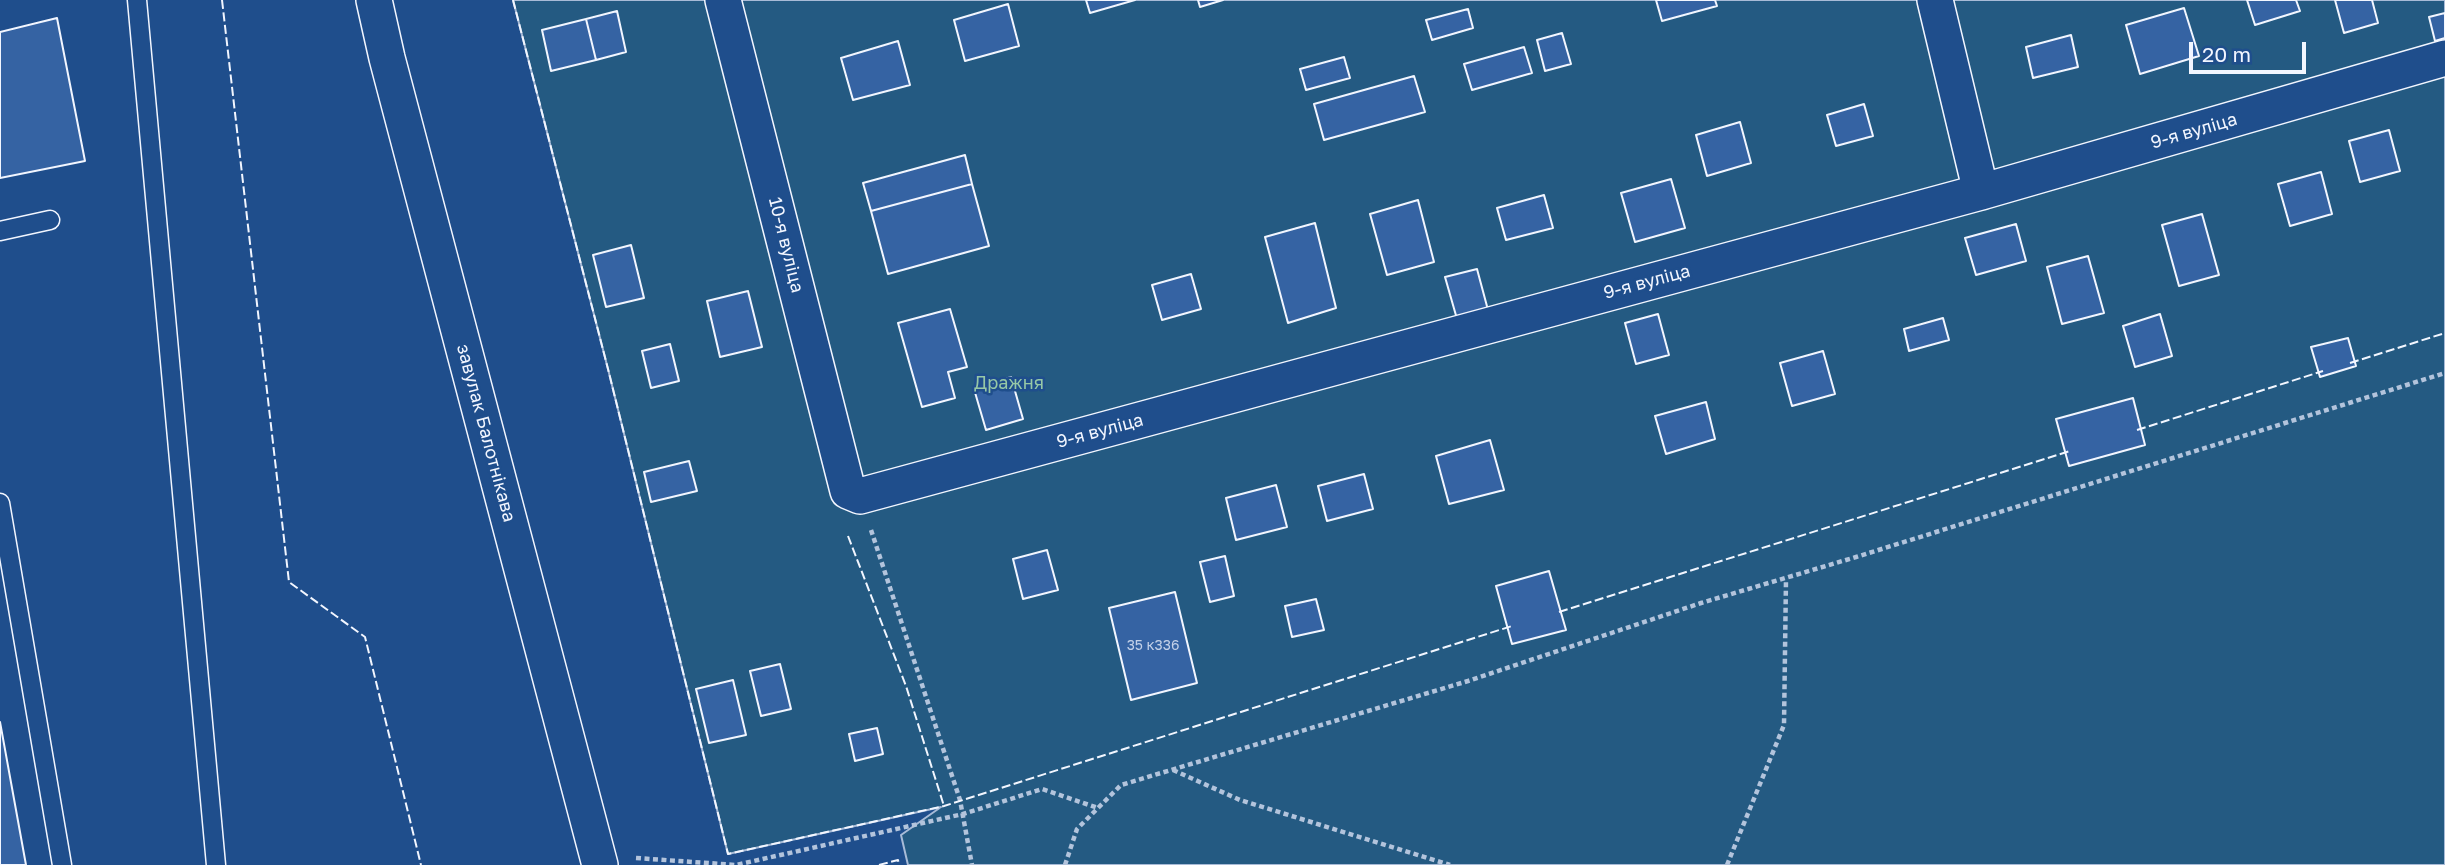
<!DOCTYPE html>
<html>
<head>
<meta charset="utf-8">
<style>
  body { margin:0 }
  #map { position:relative; width:2445px; height:865px; overflow:hidden; background:#1f4e8c; font-family:"Golos Text",sans-serif }
  canvas { display:block }
  .scale { position:absolute; left:2189px; top:42px; width:117px; height:32px; box-sizing:border-box; border:4px solid #f2f6ff; border-top:0; padding-left:9px; font-size:21px; line-height:24px; white-space:nowrap; color:#f2f6ff; -webkit-text-stroke:5px #1f4e8c; paint-order:stroke }
</style>
</head>
<body>
<div id="map">
<canvas width="2445" height="865"></canvas>
<div class="scale">20 m</div>
</div>
<script>
const ctx = document.querySelector('canvas').getContext('2d');
ctx.lineJoin = 'round';
function fillPath(path, color) { ctx.fillStyle = color; ctx.fill(path, 'evenodd'); }
const shape = rows => new Path2D(rows.map(r => 'M' + r).join(''));
function stroke(path, color, width, dash) { ctx.strokeStyle = color; ctx.lineWidth = width; ctx.lineCap = dash ? 'butt' : 'round'; ctx.setLineDash(dash || []); ctx.stroke(path); }
function drawText(font, color, halo, rows, align = 'center') {
  ctx.font = font + ' "Golos Text",sans-serif'; ctx.lineWidth = 5; ctx.setLineDash([]); ctx.textBaseline = 'middle'; ctx.strokeStyle = halo; ctx.fillStyle = color; for (const [text, x, y, turn = 0] of rows) {
    ctx.save(); ctx.translate(x, y); ctx.rotate((+turn || 0) * Math.PI / 180); ctx.textAlign = isNaN(turn) ? turn : align; if (halo) ctx.strokeText(text, 0, 0); ctx.fillText(text, 0, 0); ctx.restore();
  }
}
const green = shape([
  [513,0,2445,0,2445,865,908,865,901,835,941,807,728,854,608,369,513,0]
]);
const building = shape([
  [1086,0,1135,0,1090,13,1086,0],
  [1198,0,1223,0,1200,7,1198,0],
  [1656,0,1715,0,1717,6,1662,21,1656,0],
  [2247,0,2296,0,2300,11,2255,25,2247,0],
  [2335,0,2372,0,2378,23,2344,33,2335,0],
  [1008,4,1019,46,965,61,954,20,1008,4],
  [2184,8,2199,56,2140,74,2126,25,2184,8],
  [1468,9,1473,28,1432,40,1426,20,1468,9],
  [617,11,626,52,596,60,586,19,617,11],
  [2445,13,2445,38,2435,41,2429,17,2445,13],
  [57,18,85,161,0,178,0,32,57,18],
  [586,19,596,60,551,71,542,30,586,19],
  [1562,33,1571,64,1545,71,1537,40,1562,33],
  [2071,35,2078,67,2033,78,2026,47,2071,35],
  [898,41,910,85,853,100,841,58,898,41],
  [1524,47,1532,73,1472,90,1464,64,1524,47],
  [1344,57,1350,78,1306,90,1300,69,1344,57],
  [1414,76,1425,112,1324,140,1314,104,1414,76],
  [1864,104,1873,136,1836,146,1827,115,1864,104],
  [1740,122,1751,163,1707,176,1696,135,1740,122],
  [2389,130,2400,171,2360,182,2349,141,2389,130],
  [965,155,972,184,871,211,863,183,965,155],
  [2321,172,2332,214,2290,226,2278,184,2321,172],
  [1671,179,1685,228,1635,242,1621,193,1671,179],
  [972,184,989,246,888,274,871,211,972,184],
  [1544,195,1553,228,1506,240,1497,208,1544,195],
  [1418,200,1434,262,1387,275,1370,214,1418,200],
  [2202,214,2219,275,2179,286,2162,225,2202,214],
  [1315,223,1336,308,1288,323,1265,237,1315,223],
  [2016,224,2026,261,1976,275,1965,238,2016,224],
  [631,245,644,298,606,307,593,255,631,245],
  [2088,256,2104,313,2062,324,2047,267,2088,256],
  [1477,269,1488,310,1457,319,1445,277,1477,269],
  [1191,274,1201,309,1162,320,1152,285,1191,274],
  [748,291,762,347,720,357,707,301,748,291],
  [950,309,967,367,948,372,955,398,922,407,898,323,950,309],
  [1658,314,1669,355,1636,364,1625,323,1658,314],
  [2160,314,2172,356,2135,367,2123,326,2160,314],
  [1943,318,1949,340,1909,351,1904,329,1943,318],
  [2348,338,2356,366,2320,377,2311,347,2348,338],
  [670,344,679,381,651,388,642,351,670,344],
  [1823,351,1835,394,1792,406,1780,363,1823,351],
  [1011,377,1023,419,986,430,974,389,1011,377],
  [2133,398,2145,445,2069,466,2056,419,2133,398],
  [1706,402,1715,439,1666,454,1655,416,1706,402],
  [1490,440,1504,490,1449,504,1436,456,1490,440],
  [689,461,697,491,651,502,644,472,689,461],
  [1364,474,1373,509,1327,521,1318,486,1364,474],
  [1276,485,1287,527,1236,540,1226,498,1276,485],
  [1047,550,1058,590,1023,599,1013,559,1047,550],
  [1225,556,1234,596,1210,602,1200,562,1225,556],
  [1549,571,1566,630,1512,644,1496,586,1549,571],
  [1175,592,1197,683,1131,700,1109,608,1175,592],
  [1316,599,1324,630,1292,637,1285,606,1316,599],
  [780,664,791,709,761,716,750,671,780,664],
  [733,680,746,735,709,743,696,689,733,680],
  [0,722,26,865,0,865,0,722],
  [877,728,883,754,855,761,849,734,877,728]
]);
const path = shape([
  [871,530,960,800,972,865],
  [1173,770,1240,800,1450,865],
  [636,858,736,865,963,814,1042,789,1098,808],
  [1065,865,1077,829,1121,785,1468,681,1701,603,1856,557,2445,373],
  [1727,865,1784,725,1786,579]
]);
const lane = shape([
  [137,0,216,865],
  [0,231,50,220],
  [0,503,62,865]
]);
const street = shape([
  [374,0,387,58,600,865],
  [723,0,848,491,860,496,1981,192,2445,58],
  [1935,0,1981,192]
]);
const fence = shape([
  [222,0,289,582,365,637,421,865],
  [513,0,608,369,728,854,944,806,1512,626],
  [2350,363,2445,333],
  [2137,430,2323,371],
  [848,536,906,686,944,806],
  [1559,612,2070,451],
  [879,865,898,860,899,865]
]);
const numberNames = [
  ["35 к336",1153,646]
];
const streetNames = [
  ["9-я вуліца",2194,131,-16],
  ["10-я вуліца",786,245,76],
  ["9-я вуліца",1647,282,-15],
  ["9-я вуліца",1100,431,-15],
  ["завулак Балотнікава",486,433,75]
];
const parkNames = [
  ["Дражня",1009,383]
];
fillPath(green, '#245a82');
stroke(green, '#a8bbd7', 2);
fillPath(building, '#3563a3');
stroke(building, '#f2f6ff', 2);
stroke(lane, '#f2f6ff', 21);
stroke(street, '#f2f6ff', 38);
stroke(path, '#b3c4dc', 4.5, [5, 3.5]);
stroke(lane, '#1f4e8c', 18);
stroke(street, '#1f4e8c', 35);
stroke(fence, '#f2f6ff', 2, [9, 3.5]);
drawText('14px', '#c3d1e8', null, numberNames);
drawText('18px', '#f2f6ff', '#1f4e8c', streetNames);
drawText('18px', '#97c8a6', '#1f4e8c', parkNames);
</script>
</body>
</html>
